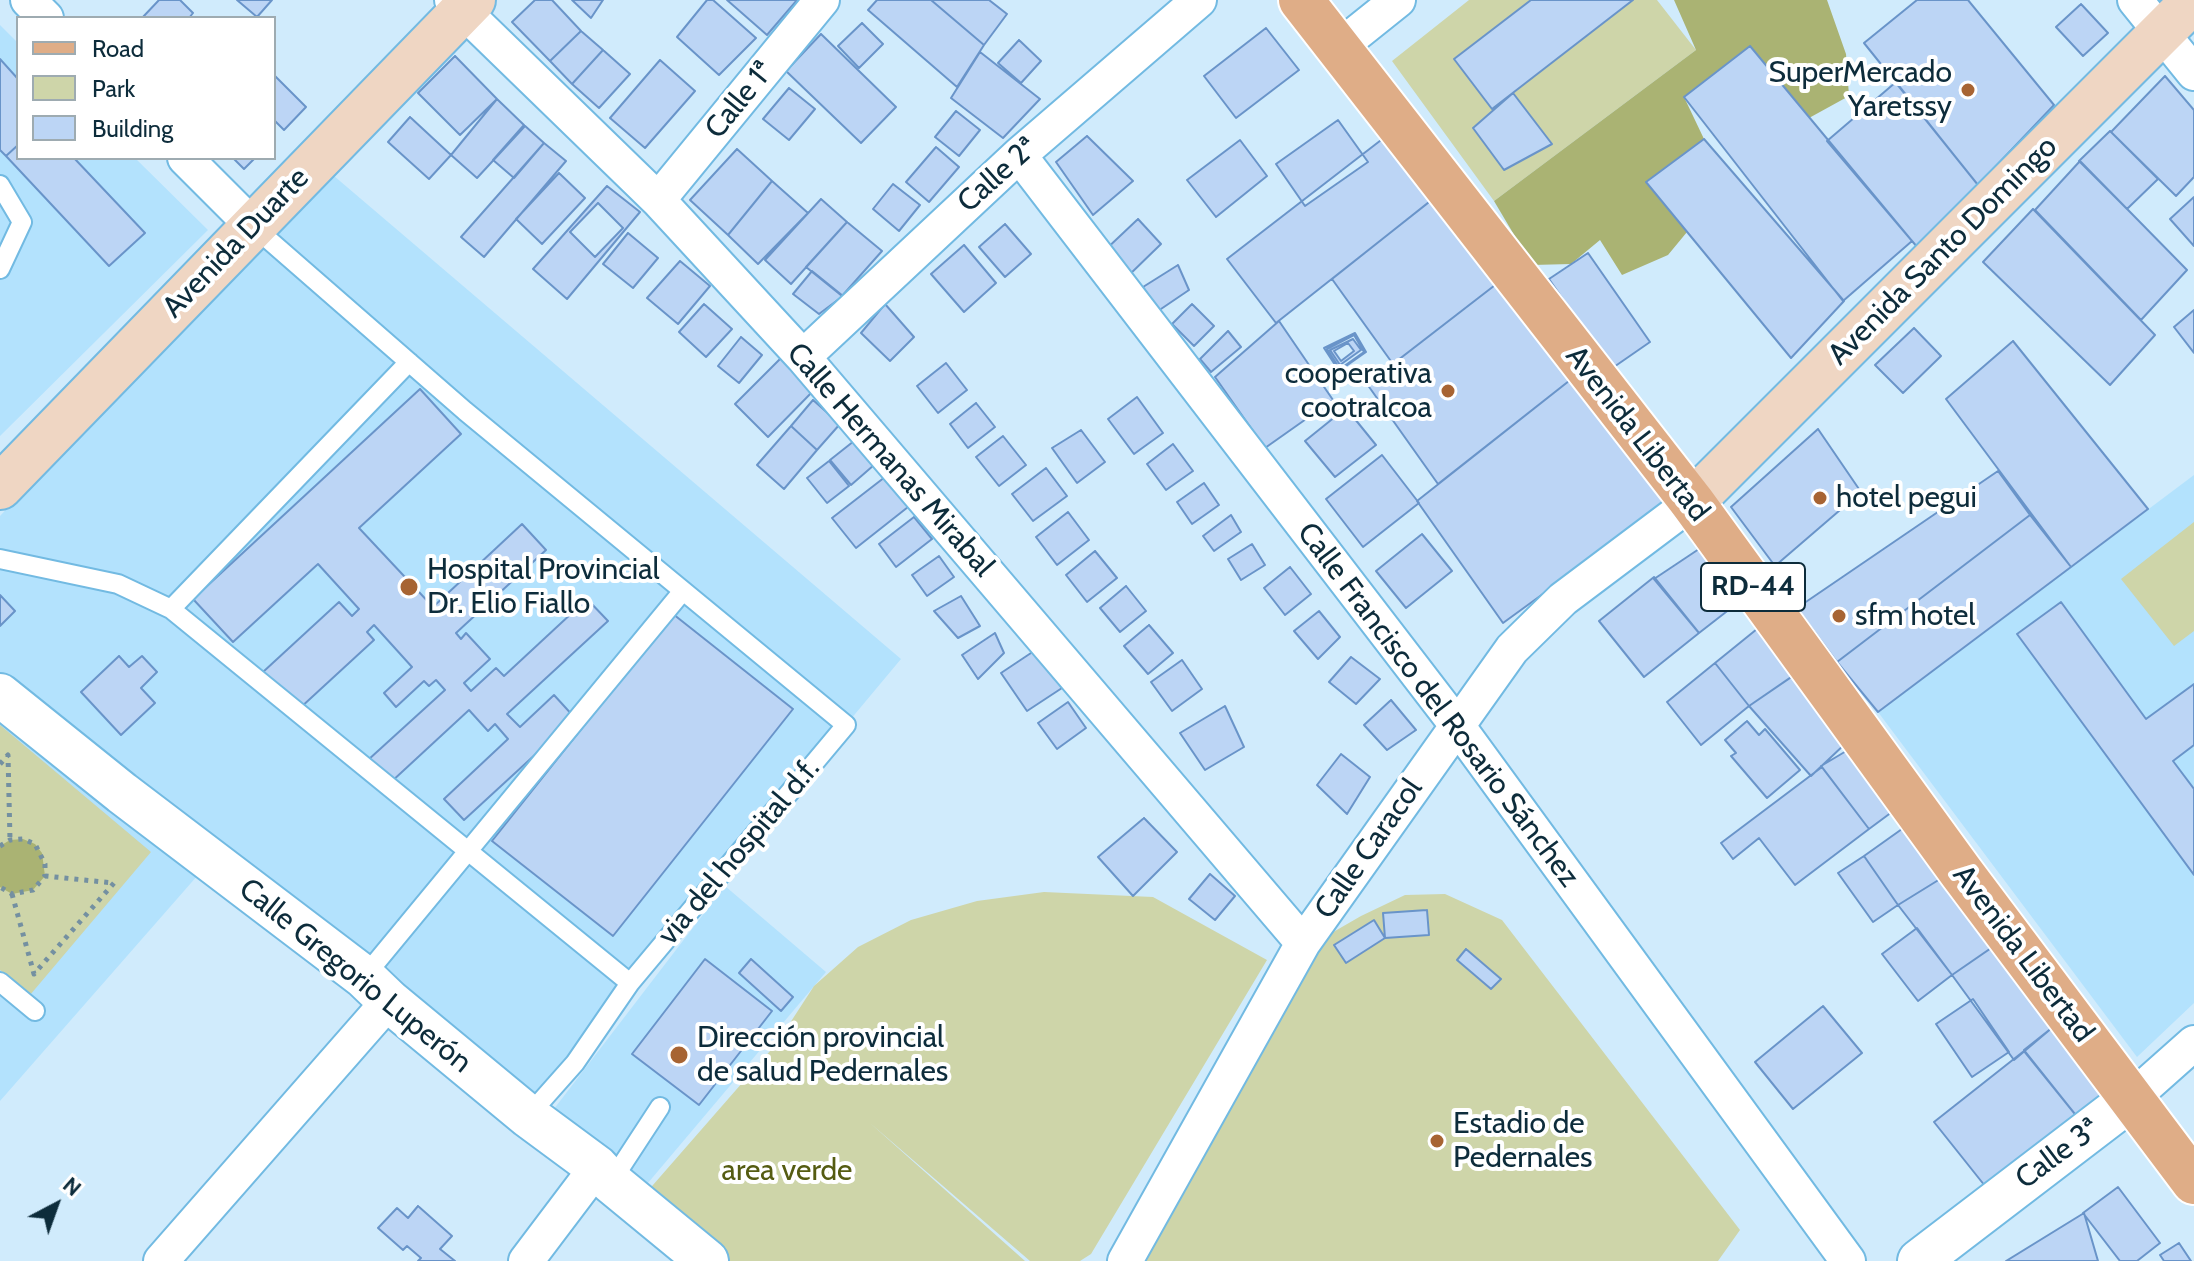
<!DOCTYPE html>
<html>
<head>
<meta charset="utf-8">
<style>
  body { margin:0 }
  #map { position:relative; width:2194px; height:1261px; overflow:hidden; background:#d0ebfc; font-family:Cabin,sans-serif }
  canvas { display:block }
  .legend { position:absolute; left:16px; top:16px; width:260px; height:144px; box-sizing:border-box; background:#fff; border:2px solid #9eabb1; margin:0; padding:10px 14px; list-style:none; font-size:24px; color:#0d2c3b }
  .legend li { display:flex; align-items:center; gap:16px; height:40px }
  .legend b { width:40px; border:2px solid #9eabb1 }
  .north { position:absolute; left:16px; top:1165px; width:80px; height:80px; -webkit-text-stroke:6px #fff; paint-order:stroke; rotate:41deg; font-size:22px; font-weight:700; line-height:32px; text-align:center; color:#0d2c3b }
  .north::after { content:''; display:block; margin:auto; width:28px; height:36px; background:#0d2c3b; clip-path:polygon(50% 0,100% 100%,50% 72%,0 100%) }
</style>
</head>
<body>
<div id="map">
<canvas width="2194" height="1261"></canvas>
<ul class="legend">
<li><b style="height:10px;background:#dfad87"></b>Road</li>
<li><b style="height:22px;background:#ced5a9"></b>Park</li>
<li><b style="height:22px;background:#bcd5f5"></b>Building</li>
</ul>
<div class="north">N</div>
</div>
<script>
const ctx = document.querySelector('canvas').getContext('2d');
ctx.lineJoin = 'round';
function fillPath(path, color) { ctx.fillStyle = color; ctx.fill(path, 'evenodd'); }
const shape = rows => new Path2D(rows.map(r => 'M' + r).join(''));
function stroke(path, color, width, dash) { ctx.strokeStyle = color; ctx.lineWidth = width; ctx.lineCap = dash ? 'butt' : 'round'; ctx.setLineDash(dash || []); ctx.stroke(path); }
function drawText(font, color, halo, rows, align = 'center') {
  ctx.font = font + ' Cabin,sans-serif'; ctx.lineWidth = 8; ctx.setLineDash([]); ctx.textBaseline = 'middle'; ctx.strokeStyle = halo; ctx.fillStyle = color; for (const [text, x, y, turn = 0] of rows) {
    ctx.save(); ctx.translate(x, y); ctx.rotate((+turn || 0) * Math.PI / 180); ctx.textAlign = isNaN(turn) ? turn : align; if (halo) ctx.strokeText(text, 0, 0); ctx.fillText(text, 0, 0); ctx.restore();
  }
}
const built = shape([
  [0,25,18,43,18,158,135,158,208,230,0,436],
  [327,170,901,659,530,1103,0,682,0,516],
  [2194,475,2194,1003,2137,1057,1878,712],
  [0,714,198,875,0,1101],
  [725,886,826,972,642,1190,547,1118]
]);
const green = shape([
  [1469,0,1657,0,1696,50,1494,201,1392,61],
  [2194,522,2194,631,2174,646,2121,579],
  [0,725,151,852,30,995,0,970],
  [1044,892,1153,897,1267,960,1091,1254,1080,1261,1030,1261,870,1123,1025,1261,727,1261,646,1193,777,1043,814,986,858,947,911,920,977,901],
  [1445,894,1502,920,1740,1230,1718,1261,1132,1261,1316,942,1361,916,1405,895]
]);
const forest = shape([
  [1674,0,1827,0,1846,54,1849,96,1809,118,1684,97,1704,139,1646,182,1687,232,1668,255,1622,275,1600,240,1571,264,1532,265,1494,201,1696,50],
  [23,839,35,844,42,853,45,876,33,890,12,894,0,887,0,846,10,840]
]);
const building = shape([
  [159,0,180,0,193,13,189,18,142,18,159,0],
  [237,0,272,0,257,17,237,0],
  [535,0,552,0,581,31,550,61,512,22,535,0],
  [572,0,603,0,591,18,572,0],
  [707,0,713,0,756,38,719,75,677,37,707,0],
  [727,0,797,0,767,35,727,0],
  [877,0,931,0,984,45,957,87,868,10,877,0],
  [931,0,989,0,1007,14,984,45,931,0],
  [1531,0,1633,0,1492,109,1454,59,1531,0],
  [1917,0,1968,0,2054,105,1978,185,1864,43,1917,0],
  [2081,4,2108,33,2083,56,2056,27,2081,4],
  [862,23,883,44,859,68,838,46,862,23],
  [1266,28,1299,70,1236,118,1204,76,1266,28],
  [581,31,603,50,572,84,550,61,581,31],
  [821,34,896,107,861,143,786,71,821,34],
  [1019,40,1041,61,1021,83,998,63,1019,40],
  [1750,46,1912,241,1843,301,1684,97,1750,46],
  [603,50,630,74,599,108,572,84,603,50],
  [980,52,1040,99,1003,138,951,98,980,52],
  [455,56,497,99,460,135,418,93,455,56],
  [0,59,18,79,18,145,6,156,0,150,0,59],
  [660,60,695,91,645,148,610,118,660,60],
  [274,75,306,107,284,130,274,120,274,75],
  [2165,76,2194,110,2194,177,2176,196,2111,132,2165,76],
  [1896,82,1978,185,1918,248,1827,141,1896,82],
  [789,88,815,109,789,140,763,119,789,88],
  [1513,93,1552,144,1504,170,1473,128,1513,93],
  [497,99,525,126,477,178,451,155,497,99],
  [956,111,980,130,959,156,935,137,956,111],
  [410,117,451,155,429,179,388,142,410,117],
  [1338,120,1368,162,1305,206,1276,164,1338,120],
  [524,125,544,143,514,178,493,160,524,125],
  [2110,131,2158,179,2127,209,2079,161,2110,131],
  [1087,136,1133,181,1093,215,1056,162,1087,136],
  [1385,137,1433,199,1276,323,1227,259,1385,137],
  [1704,139,1844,301,1791,358,1646,182,1704,139],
  [1240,140,1267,176,1216,217,1187,180,1240,140],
  [544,143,566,161,484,257,461,237,544,143],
  [18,145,18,158,74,158,145,233,109,266,6,156,18,145],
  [936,147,959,167,929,202,906,182,936,147],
  [737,149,772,181,728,235,690,200,737,149],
  [233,158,255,158,244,169,233,158],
  [2080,161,2187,270,2141,320,2035,210,2080,161],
  [559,173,585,198,542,244,516,219,559,173],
  [772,181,808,213,758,264,728,235,772,181],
  [893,184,920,205,899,231,873,209,893,184],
  [607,186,640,212,567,299,533,269,607,186],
  [2194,197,2194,246,2170,219,2194,197],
  [1434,198,1499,282,1393,364,1332,279,1434,198],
  [821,199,847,222,791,284,765,260,821,199],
  [598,203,623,228,595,257,570,232,598,203],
  [2033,209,2155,335,2110,385,1983,262,2033,209],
  [1138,219,1161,244,1126,278,1102,253,1138,219],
  [847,222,882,251,842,296,806,267,847,222],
  [1005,224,1031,254,1005,277,979,247,1005,224],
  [628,233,658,258,633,288,603,264,628,233],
  [964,245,996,283,964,312,931,274,964,245],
  [1588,253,1650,342,1611,369,1549,279,1588,253],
  [680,261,710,286,678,324,647,298,680,261],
  [1178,265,1189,290,1158,311,1143,287,1178,265],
  [812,271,843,296,819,314,793,294,812,271],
  [1499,282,1574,377,1438,484,1367,384,1499,282],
  [704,304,732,329,706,357,679,332,704,304],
  [885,304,914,337,890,361,861,333,885,304],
  [1192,304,1214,326,1194,346,1172,324,1192,304],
  [2194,310,2194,353,2174,327,2194,310],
  [1279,321,1333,400,1265,448,1215,377,1279,321],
  [1914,328,1941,356,1903,393,1875,365,1914,328],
  [1228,331,1241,347,1211,372,1200,359,1228,331],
  [1355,333,1366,352,1339,371,1324,348,1355,333],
  [1354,335,1364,352,1340,369,1327,349,1354,335],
  [741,337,762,355,739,383,718,366,741,337],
  [1353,339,1361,350,1340,365,1330,350,1353,339],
  [2013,341,2148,509,2071,567,1946,399,2013,341],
  [1348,343,1354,351,1341,361,1334,351,1348,343],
  [783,356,816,388,768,437,735,404,783,356],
  [946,363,967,390,938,413,917,386,946,363],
  [1574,377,1668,503,1503,623,1417,501,1574,377],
  [420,389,461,434,359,528,433,607,522,524,546,550,456,633,461,639,466,633,490,659,464,683,471,691,496,668,504,676,587,599,608,621,507,714,520,727,554,695,575,718,464,820,444,799,508,739,495,724,488,731,469,710,390,783,368,760,445,690,436,680,429,686,424,681,396,707,384,693,412,667,374,625,367,632,374,640,299,709,263,672,339,602,352,616,359,609,318,564,233,642,193,599,420,389],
  [1137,397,1163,433,1134,454,1108,419,1137,397],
  [813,400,840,424,817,450,791,426,813,400],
  [976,403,995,427,968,448,950,424,976,403],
  [1346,408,1376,445,1335,477,1305,441,1346,408],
  [791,426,817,450,784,489,757,465,791,426],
  [1818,429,1861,492,1775,566,1731,507,1818,429],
  [1081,430,1105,462,1077,483,1052,448,1081,430],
  [1003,436,1026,465,999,486,976,457,1003,436],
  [854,441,874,465,851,485,830,460,854,441],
  [1173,444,1193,471,1166,490,1147,464,1173,444],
  [1382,455,1419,503,1363,547,1326,499,1382,455],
  [829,461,849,486,827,503,807,478,829,461],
  [1046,468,1067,496,1033,521,1012,494,1046,468],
  [1998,471,2030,515,1837,662,1797,608,1998,471],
  [885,477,908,507,856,548,832,518,885,477],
  [1204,483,1219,505,1192,524,1177,502,1204,483],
  [1068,512,1089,540,1057,565,1036,537,1068,512],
  [1231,515,1241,532,1214,551,1203,536,1231,515],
  [2030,515,2071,567,1878,712,1837,662,2030,515],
  [914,517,932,539,896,567,879,544,914,517],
  [1422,534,1452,571,1406,608,1376,571,1422,534],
  [1252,544,1265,565,1241,580,1228,559,1252,544],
  [1702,547,1744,598,1699,633,1654,579,1702,547],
  [1095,551,1117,578,1087,602,1066,575,1095,551],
  [939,556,954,577,927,596,912,575,939,556],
  [1290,567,1311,594,1285,615,1264,588,1290,567],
  [1654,577,1699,633,1644,677,1599,621,1654,577],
  [1126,586,1146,611,1120,632,1100,608,1126,586],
  [0,595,15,611,0,626,0,595],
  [961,596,980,626,958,638,934,611,961,596],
  [2061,602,2146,719,2194,684,2194,745,2173,761,2194,789,2194,875,2017,634,2061,602],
  [1319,611,1340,637,1318,659,1294,631,1319,611],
  [673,614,793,709,613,936,492,841,673,614],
  [1149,625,1173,653,1148,674,1124,646,1149,625],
  [1757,629,1794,675,1749,706,1715,663,1757,629],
  [995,633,1004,653,978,679,962,655,995,633],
  [1037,649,1062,688,1027,711,1001,673,1037,649],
  [119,656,129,667,142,656,157,672,141,688,155,703,121,735,81,692,119,656],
  [1351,657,1380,679,1356,704,1329,682,1351,657],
  [1182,660,1202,689,1172,711,1151,682,1182,660],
  [1715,663,1749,706,1701,745,1667,702,1715,663],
  [1793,676,1846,743,1811,776,1749,706,1793,676],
  [1391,700,1416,730,1387,750,1364,725,1391,700],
  [1068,702,1086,728,1057,749,1038,723,1068,702],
  [1225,706,1244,747,1205,770,1180,733,1225,706],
  [1747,721,1759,735,1765,729,1800,770,1767,798,1731,756,1736,753,1725,740,1747,721],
  [1853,747,1896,809,1869,829,1821,766,1853,747],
  [1341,754,1370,777,1347,814,1317,785,1341,754],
  [1822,767,1869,829,1795,885,1759,838,1733,859,1721,843,1822,767],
  [1144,818,1177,852,1133,896,1098,857,1144,818],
  [1909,824,1945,876,1898,905,1864,856,1909,824],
  [1864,856,1898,905,1873,922,1838,873,1864,856],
  [1210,874,1235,896,1215,920,1189,899,1210,874],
  [1945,876,2000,942,1952,975,1898,905,1945,876],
  [1427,910,1429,935,1385,938,1383,913,1427,910],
  [1374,920,1385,938,1346,963,1334,945,1374,920],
  [1917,928,1952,975,1918,1001,1882,954,1917,928],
  [1994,946,2053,1027,2014,1060,1952,975,1994,946],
  [1466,949,1501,979,1491,989,1457,960,1466,949],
  [705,959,772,1011,699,1105,632,1054,705,959],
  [751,959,793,997,781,1011,739,973,751,959],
  [1973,999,2009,1052,1972,1077,1936,1024,1973,999],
  [1823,1006,1862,1053,1793,1109,1755,1062,1823,1006],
  [2053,1027,2112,1098,2083,1124,2024,1050,2053,1027],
  [2024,1051,2083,1124,1993,1196,1934,1122,2024,1051],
  [2118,1187,2160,1243,2137,1261,2120,1261,2083,1213,2118,1187],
  [418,1206,452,1236,440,1249,455,1261,418,1261,421,1258,407,1246,403,1250,378,1228,397,1208,408,1218,418,1206],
  [2084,1213,2098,1261,2006,1261,2084,1213],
  [2179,1243,2191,1261,2164,1261,2160,1255,2179,1243]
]);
const path = shape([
  [0,764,8,755,10,840],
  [0,846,10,840,23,839,35,844,45,864,45,876,33,890,12,894,0,887],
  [12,894,34,974,114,883,45,876]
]);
const service = shape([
  [0,185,22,222,0,269],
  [0,559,118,584,171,609,630,983,846,725,465,411,254,227],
  [171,609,409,362],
  [364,977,682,592],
  [0,982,35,1011],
  [528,1116,575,1063,630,983],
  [611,1182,660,1107]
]);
const minor = shape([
  [28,0,46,18],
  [452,0,658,200,803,357,1303,943],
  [2135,0,2194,73],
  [1338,48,1398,0],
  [1019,155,1456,724,1848,1261],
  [185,158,252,225],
  [658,200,822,0],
  [803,357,1019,155,1199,0],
  [2131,1099,2194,1043],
  [161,1261,389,1001],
  [526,1261,597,1167],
  [1125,1261,1303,943,1512,649,1563,599,1692,502]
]);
const tertiary = shape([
  [0,695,122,793,364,977,389,1001,528,1116,597,1167,611,1182,707,1261],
  [1919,1261,2131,1099]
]);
const secondary = shape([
  [0,487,473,0],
  [1692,502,2194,0]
]);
const primary = shape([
  [1301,0,1692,502,1961,872,2194,1182]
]);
const markers = [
  [1968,90,8,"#a76433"],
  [1448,391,8,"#a76433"],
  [1820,498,8,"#a76433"],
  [409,587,10,"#a76433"],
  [1839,616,8,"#a76433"],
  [679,1055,10,"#a76433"],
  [1437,1141,8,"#a76433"]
];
const shields = [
  [1753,587,104]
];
const shieldNames = [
  ["RD-44",1753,587]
];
const poiNames = [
  ["SuperMercado",1952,73,"right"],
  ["Yaretssy",1952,107,"right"],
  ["cooperativa",1432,374,"right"],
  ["cootralcoa",1432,408,"right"],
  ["hotel pegui",1836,498],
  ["Hospital Provincial",427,570],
  ["Dr. Elio Fiallo",427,604],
  ["sfm hotel",1855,616],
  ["Dirección provincial",697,1038],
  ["de salud Pedernales",697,1072],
  ["Estadio de",1453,1124],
  ["Pedernales",1453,1158]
];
const streetNames = [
  ["Calle 1ª",740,100,-51],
  ["Calle 2ª",998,175,-42],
  ["Avenida Duarte",236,243,-46],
  ["Avenida Santo Domingo",1943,251,-45],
  ["Avenida Libertad",1637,434,52],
  ["Calle Hermanas Mirabal",890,460,49],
  ["Calle Francisco del Rosario Sánchez",1438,705,53],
  ["Calle Caracol",1369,849,-55],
  ["via del hospital d.f.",739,852,-50],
  ["Avenida Libertad",2023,954,53],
  ["Calle Gregorio Luperón",355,976,39],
  ["Calle 3ª",2058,1154,-37]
];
const parkNames = [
  ["area verde",787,1171]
];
fillPath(built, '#b3e2fd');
fillPath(green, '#ced5a9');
fillPath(forest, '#aab373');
fillPath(building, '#bcd5f5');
stroke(building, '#6994c9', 2);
stroke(service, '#72bae2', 22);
stroke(minor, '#72bae2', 38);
stroke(tertiary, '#72bae2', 46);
stroke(secondary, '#72bae2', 48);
stroke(primary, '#fff', 48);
stroke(path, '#7490a1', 5, [4, 6]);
stroke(service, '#fff', 18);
stroke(minor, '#fff', 34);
stroke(tertiary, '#fff', 42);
stroke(secondary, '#efd6c3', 44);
stroke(primary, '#dfad87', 44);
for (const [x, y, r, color] of markers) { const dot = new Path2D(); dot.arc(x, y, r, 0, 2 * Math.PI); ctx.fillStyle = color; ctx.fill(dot); stroke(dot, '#fff', 3); }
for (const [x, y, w] of shields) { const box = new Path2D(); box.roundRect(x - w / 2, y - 24, w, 48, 6); ctx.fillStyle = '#fff'; ctx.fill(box); stroke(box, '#0d2c3b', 2); }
drawText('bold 28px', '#0d2c3b', null, shieldNames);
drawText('30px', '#0d2c3b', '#fff', poiNames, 'left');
drawText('30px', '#0d2c3b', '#fff', streetNames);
drawText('30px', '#555c12', '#fff', parkNames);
</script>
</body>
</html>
